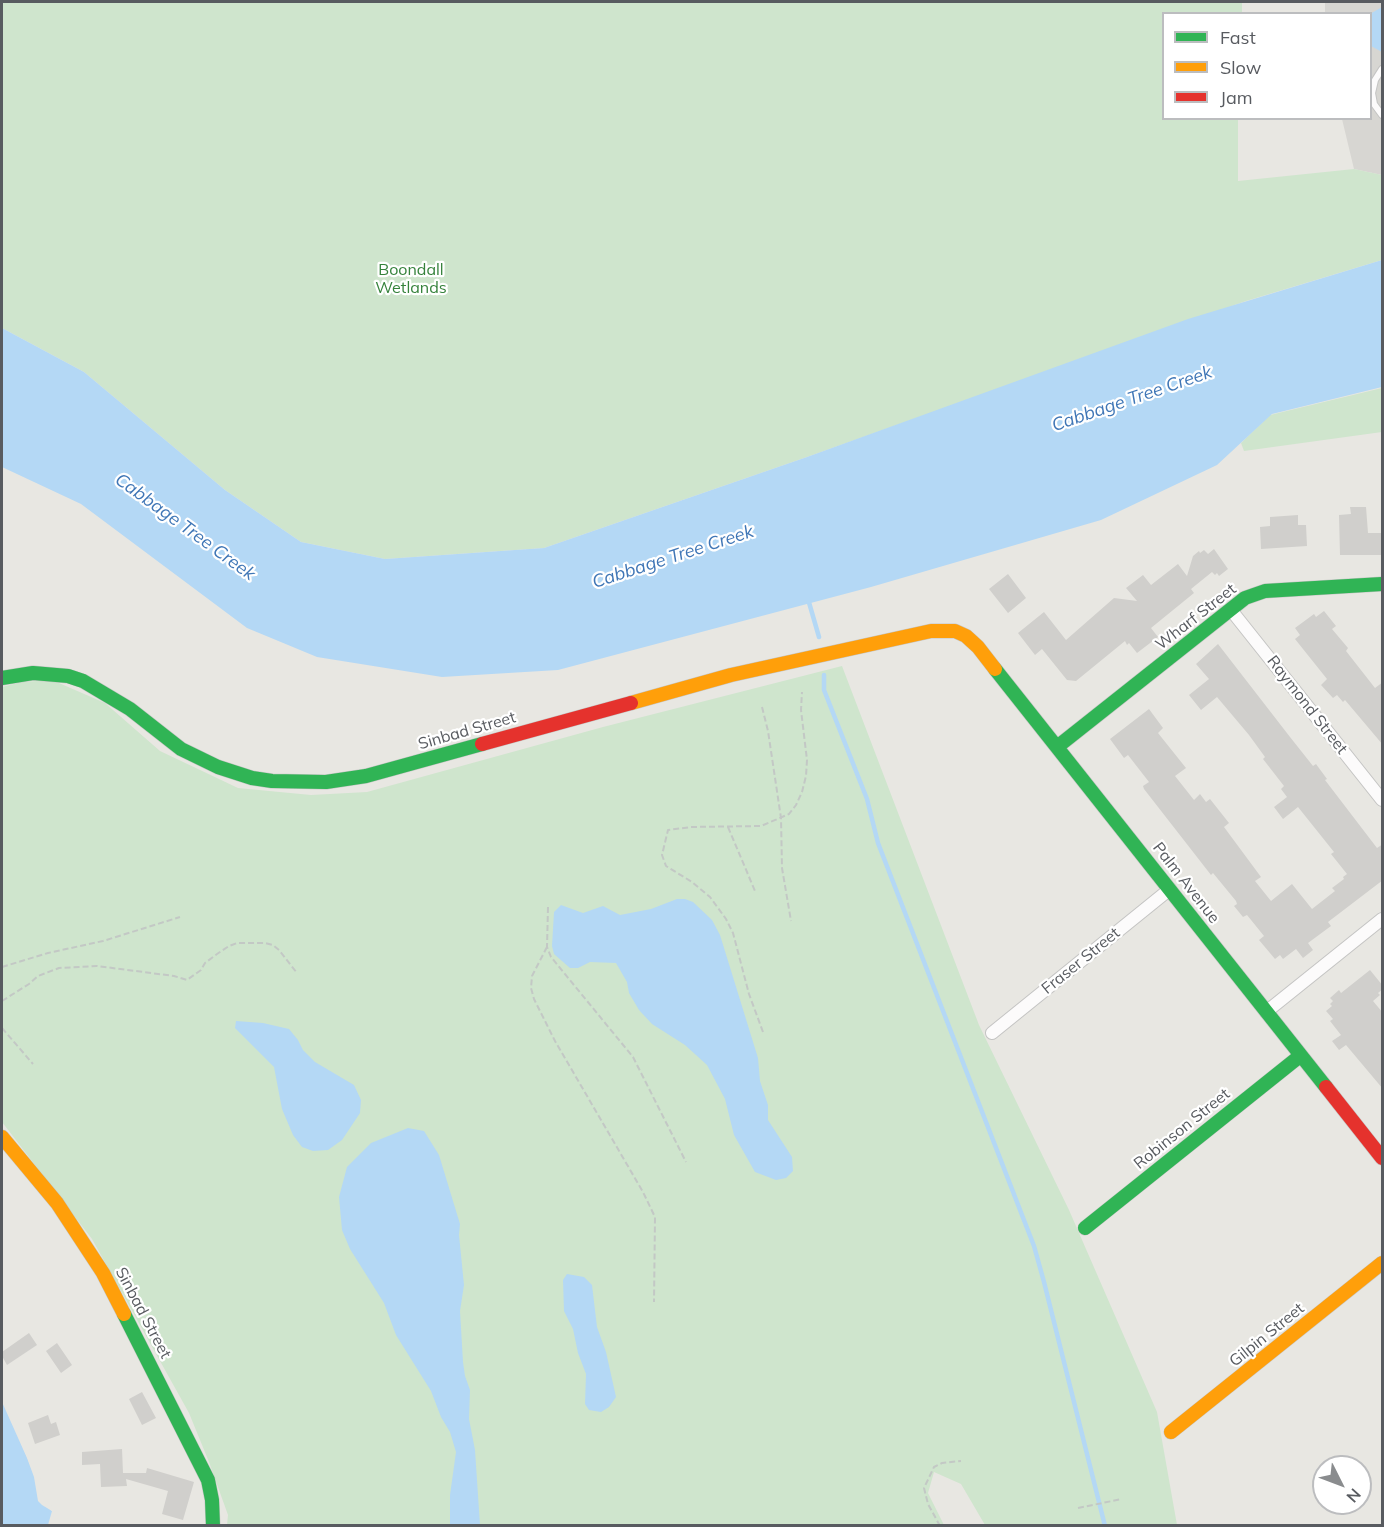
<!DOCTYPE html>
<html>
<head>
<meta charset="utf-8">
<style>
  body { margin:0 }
  #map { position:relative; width:1384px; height:1527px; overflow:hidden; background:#e8e7e2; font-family:Mulish,sans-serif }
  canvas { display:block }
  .frame { position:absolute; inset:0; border:3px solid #585b60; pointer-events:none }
  .legend { position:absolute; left:1162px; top:12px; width:210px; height:108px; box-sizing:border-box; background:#fff; border:2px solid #bcbdbf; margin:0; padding:8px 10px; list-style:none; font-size:18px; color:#585b60 }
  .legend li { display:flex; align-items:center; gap:12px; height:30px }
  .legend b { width:30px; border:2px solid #bcbdbf }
  .north { position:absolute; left:1312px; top:1455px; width:60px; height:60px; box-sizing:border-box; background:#fff; border:2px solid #bcbdbf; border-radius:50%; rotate:132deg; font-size:16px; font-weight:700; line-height:24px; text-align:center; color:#585b60 }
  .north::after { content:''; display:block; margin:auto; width:21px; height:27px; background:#8a8c8e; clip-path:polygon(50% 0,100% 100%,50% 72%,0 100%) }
</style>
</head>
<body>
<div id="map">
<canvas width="1384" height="1527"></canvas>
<div class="frame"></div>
<ul class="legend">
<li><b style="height:8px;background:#30b455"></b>Fast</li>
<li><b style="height:8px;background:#ff9f0a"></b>Slow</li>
<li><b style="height:8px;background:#e5322d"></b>Jam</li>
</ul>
<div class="north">N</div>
</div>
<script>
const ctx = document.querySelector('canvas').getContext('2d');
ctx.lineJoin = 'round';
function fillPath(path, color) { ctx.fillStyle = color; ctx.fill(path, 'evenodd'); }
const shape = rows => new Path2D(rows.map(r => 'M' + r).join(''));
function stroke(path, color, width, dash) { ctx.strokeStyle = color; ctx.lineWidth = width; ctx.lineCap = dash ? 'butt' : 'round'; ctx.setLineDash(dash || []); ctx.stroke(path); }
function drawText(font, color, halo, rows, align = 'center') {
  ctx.font = font + ' Mulish,sans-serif'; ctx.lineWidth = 4.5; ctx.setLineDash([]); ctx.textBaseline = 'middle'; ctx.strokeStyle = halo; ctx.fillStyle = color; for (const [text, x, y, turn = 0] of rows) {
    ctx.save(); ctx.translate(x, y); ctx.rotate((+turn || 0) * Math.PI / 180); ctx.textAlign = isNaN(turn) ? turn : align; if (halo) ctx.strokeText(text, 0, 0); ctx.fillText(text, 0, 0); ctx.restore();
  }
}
const industrial = shape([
  [1325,2,1382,2,1382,175,1354,169,1342,119,1370,118,1370,14,1325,13]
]);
const green = shape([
  [2,2,1242,2,1242,13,1164,14,1164,118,1238,119,1238,181,1354,169,1382,175,1382,260,1246,301,807,457,544,548,385,559,301,542,225,490,84,372,2,328],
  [1382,388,1382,432,1244,451,1241,443,1270,415],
  [842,666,979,1025,1069,1210,1157,1412,1177,1525,985,1525,961,1484,934,1472,928,1493,944,1525,227,1525,228,1515,209,1462,189,1413,92,1239,2,1122,2,687,22,682,52,680,105,703,160,751,238,788,311,795,367,792,603,727]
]);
const water = shape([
  [1382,7,1382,52,1371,46,1370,14],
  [1382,260,1382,387,1272,414,1217,465,1101,520,871,587,558,670,442,677,317,657,247,628,81,504,2,467,2,328,84,372,225,490,301,542,385,559,544,548,807,457,1188,319],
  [677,899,685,899,693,902,712,920,720,935,758,1058,760,1081,768,1105,768,1120,792,1157,793,1171,786,1178,776,1180,755,1172,734,1135,725,1099,707,1065,685,1045,652,1024,639,1010,629,993,627,982,616,963,590,962,578,968,570,968,554,954,552,946,554,912,561,905,583,913,603,906,620,915,651,909],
  [236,1021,263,1023,289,1029,298,1040,303,1050,315,1062,354,1085,361,1100,360,1113,342,1140,328,1150,313,1151,302,1147,293,1135,282,1109,274,1067,235,1028],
  [408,1128,424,1131,439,1155,460,1224,459,1235,464,1285,460,1311,463,1362,465,1376,470,1390,469,1419,475,1450,480,1525,450,1525,450,1495,456,1452,450,1432,441,1417,431,1391,396,1335,384,1303,350,1249,342,1230,339,1197,347,1167,371,1143],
  [567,1274,584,1277,592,1285,597,1327,606,1352,616,1397,609,1407,601,1412,589,1410,585,1404,586,1374,578,1353,573,1329,564,1311,563,1280],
  [2,1394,47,1507,52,1511,48,1525,2,1525]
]);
const pier = shape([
  [2,1391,25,1437,40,1475,44,1496,52,1507,52,1511,42,1505,38,1501,34,1477,27,1458,2,1402]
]);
const stream = shape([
  [808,599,819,637],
  [824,675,824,690,867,799,878,843,1034,1246,1044,1282,1105,1526]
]);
const building = shape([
  [1350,507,1366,507,1368,533,1383,533,1383,555,1340,555,1339,515,1351,514],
  [1298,515,1298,525,1306,525,1307,546,1261,549,1260,527,1270,526,1270,517],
  [1214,549,1228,569,1219,576,1217,573,1215,575,1212,572,1191,589,1194,593,1151,628,1158,637,1137,653,1129,643,1127,645,1125,641,1076,681,1067,680,1042,649,1035,655,1018,633,1044,612,1066,640,1114,598,1137,601,1126,588,1143,575,1151,585,1178,564,1187,576,1193,556,1199,551,1200,553,1204,550,1208,554],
  [1008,574,1026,598,1008,613,989,589],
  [1324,611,1336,626,1332,629,1348,648,1346,651,1375,688,1383,682,1383,745,1345,700,1343,702,1337,695,1333,698,1321,685,1327,679,1295,639,1300,635,1295,628,1314,614,1316,617],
  [1218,644,1290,737,1313,766,1316,764,1327,779,1325,780,1377,848,1383,844,1383,880,1328,922,1331,926,1308,943,1313,950,1303,958,1296,949,1283,959,1280,955,1275,959,1259,940,1264,936,1247,915,1243,917,1234,906,1237,904,1236,901,1213,873,1211,875,1144,789,1143,786,1149,782,1128,755,1124,758,1110,739,1149,709,1163,728,1158,733,1186,768,1175,776,1194,800,1200,794,1206,802,1210,799,1229,823,1224,827,1261,877,1255,881,1271,901,1292,884,1312,909,1335,891,1332,888,1344,879,1343,877,1347,874,1331,854,1334,852,1298,807,1283,819,1274,807,1287,797,1281,789,1284,786,1263,759,1265,757,1249,735,1217,697,1201,710,1189,695,1209,679,1196,664],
  [1370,970,1383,986,1383,989,1378,993,1380,995,1373,1001,1383,1013,1383,1089,1346,1045,1339,1050,1332,1041,1341,1035,1330,1021,1333,1019,1326,1011,1332,1006,1330,1004,1333,1001,1330,998,1339,990,1341,993],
  [29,1333,37,1345,7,1365,2,1356,2,1352],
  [57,1343,72,1365,61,1373,46,1351],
  [142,1392,156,1418,142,1425,129,1399],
  [48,1415,51,1424,56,1422,60,1435,35,1444,28,1423],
  [122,1449,123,1473,146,1473,147,1468,194,1482,183,1520,162,1514,168,1491,126,1479,127,1486,101,1487,100,1464,82,1465,82,1452]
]);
const path = shape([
  [762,707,768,731,781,818,782,868,791,921],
  [728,827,755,891],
  [548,907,547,947,551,957,633,1057,686,1162],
  [547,947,532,976,531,988,534,999,555,1041,643,1192,655,1217,654,1302],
  [2,967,48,953,103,941,180,917],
  [2,1001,29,984,38,976,59,968,97,966,174,976,187,980,201,970,205,963,217,954,229,946,237,943,265,943,273,945,279,950,297,973],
  [2,1028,33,1064],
  [763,1032,749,994,733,933,726,919,710,897,692,882,666,866,662,855,668,830,691,827,761,826,789,814,796,805,802,792,806,776,807,760,801,710,802,692],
  [1078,1508,1122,1499],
  [940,1526,928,1504,924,1488,934,1467,942,1463,961,1461]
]);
const lane = shape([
  [1382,69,1375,80,1372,93,1374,104,1382,115]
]);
const street = shape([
  [1231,610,1382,800],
  [1266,1012,1382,919],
  [992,1033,1170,889]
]);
const fast = shape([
  [995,669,1326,1087],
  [2,678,33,673,68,676,83,681,130,709,181,749,218,767,252,778,272,781,326,782,366,776,482,744],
  [1057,747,1245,598,1265,591,1382,584],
  [1085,1228,1300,1056],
  [124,1314,208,1480,212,1500,213,1526]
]);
const slow = shape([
  [631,703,731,675,931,631,955,631,966,636,978,647,995,669],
  [2,1137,57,1203,103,1273,124,1314],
  [1171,1432,1382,1263]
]);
const jam = shape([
  [482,744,631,703],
  [1326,1087,1382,1158]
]);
const parkNames = [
  ["Boondall",411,270],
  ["Wetlands",411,288]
];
const streetNames = [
  ["Wharf Street",1196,617,-38],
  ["Raymond Street",1307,705,52],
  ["Sinbad Street",467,731,-16],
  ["Palm Avenue",1186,883,52],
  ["Fraser Street",1081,961,-39],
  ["Robinson Street",1182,1129,-39],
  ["Sinbad Street",143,1313,62],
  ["Gilpin Street",1267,1335,-39]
];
const waterNames = [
  ["Cabbage Tree Creek",1132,399,-19],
  ["Cabbage Tree Creek",185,527,36],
  ["Cabbage Tree Creek",673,557,-18]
];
fillPath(industrial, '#d7d6d2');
fillPath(green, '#cfe5cd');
fillPath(water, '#b4d8f5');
fillPath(pier, '#e8e7e2');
stroke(stream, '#b4d8f5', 4.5);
fillPath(building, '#d0cfcc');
stroke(lane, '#c4c4c3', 8);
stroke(street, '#c4c4c3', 14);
stroke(fast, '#c5c5c4', 15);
stroke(slow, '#c5c5c4', 15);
stroke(jam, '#c5c5c4', 15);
stroke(path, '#c3c8c5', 2, [6, 3]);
stroke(lane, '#fcfbfb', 6);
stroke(street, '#fcfbfb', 12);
stroke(fast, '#30b455', 14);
stroke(slow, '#ff9f0a', 14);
stroke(jam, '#e5322d', 14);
drawText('16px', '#35823b', '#fff', parkNames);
drawText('16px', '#585b60', '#fff', streetNames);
drawText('italic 18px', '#3f76b6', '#fff', waterNames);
</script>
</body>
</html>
